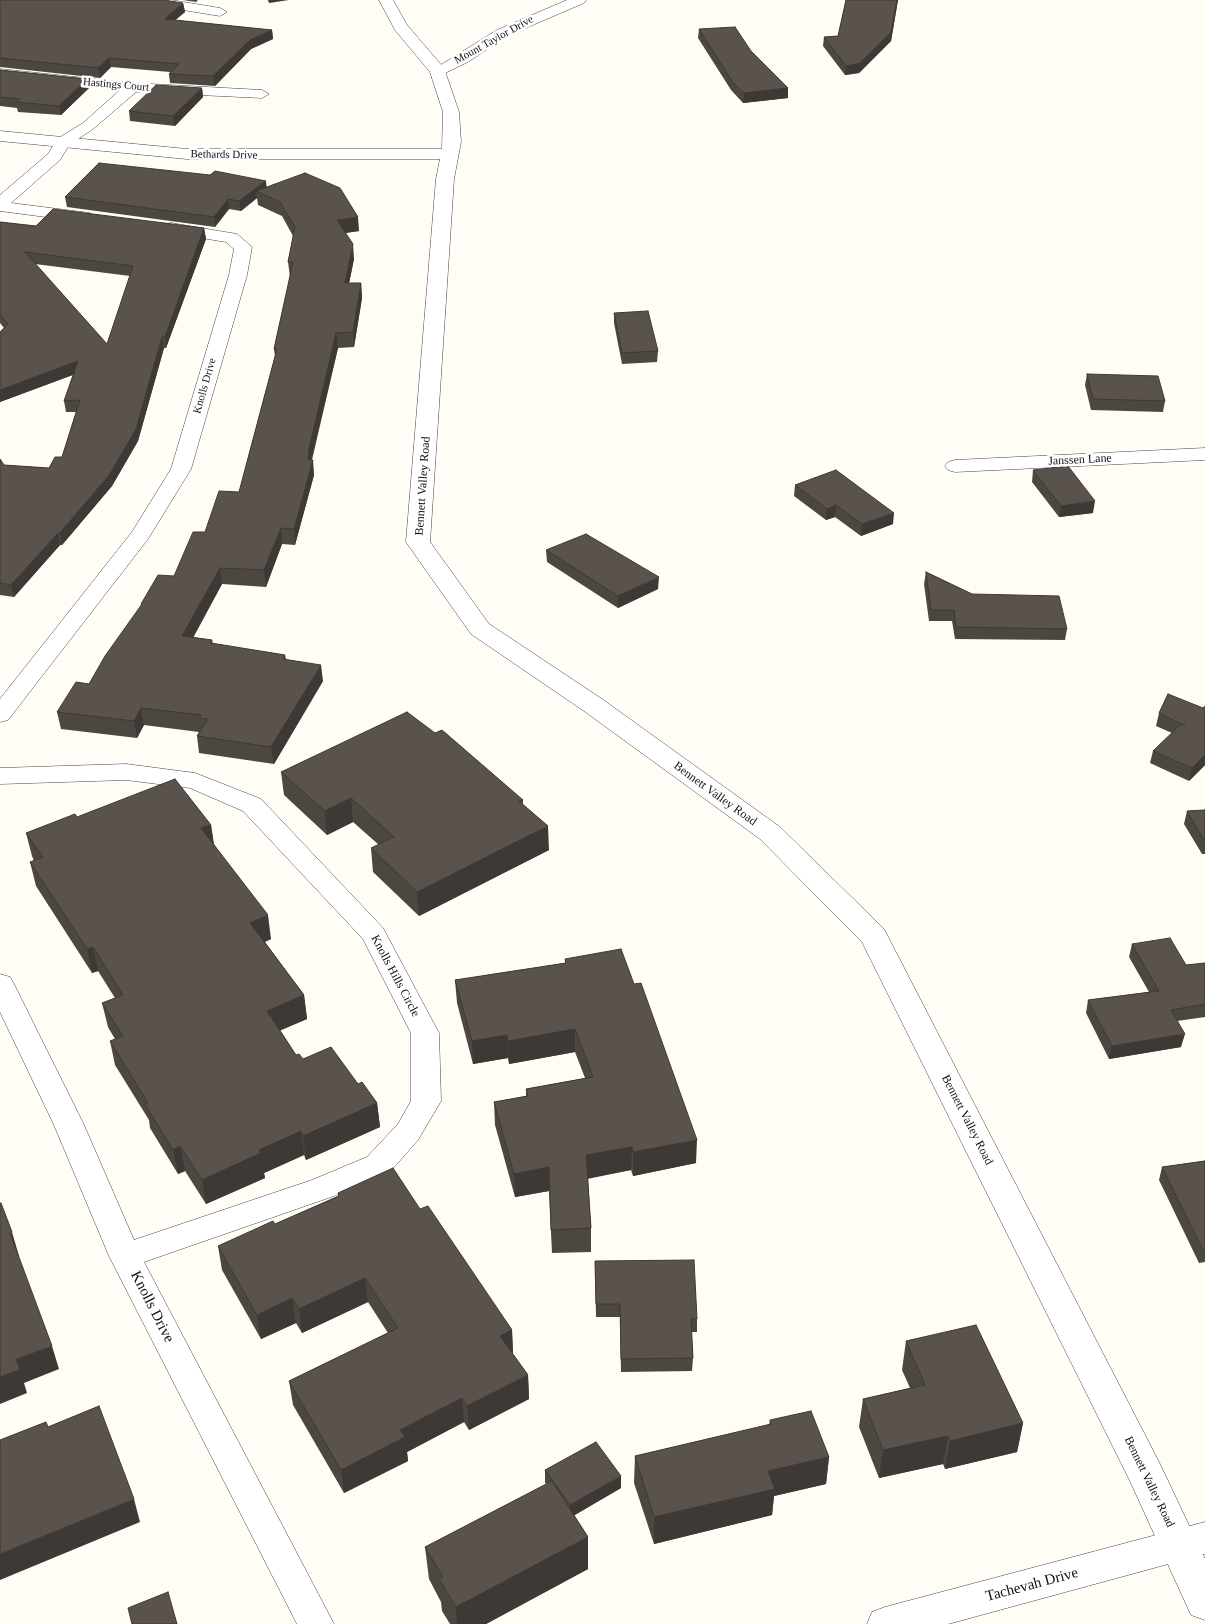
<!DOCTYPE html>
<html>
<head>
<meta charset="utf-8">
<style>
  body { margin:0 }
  canvas { display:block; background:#fffdf5 }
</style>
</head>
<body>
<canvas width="1205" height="1624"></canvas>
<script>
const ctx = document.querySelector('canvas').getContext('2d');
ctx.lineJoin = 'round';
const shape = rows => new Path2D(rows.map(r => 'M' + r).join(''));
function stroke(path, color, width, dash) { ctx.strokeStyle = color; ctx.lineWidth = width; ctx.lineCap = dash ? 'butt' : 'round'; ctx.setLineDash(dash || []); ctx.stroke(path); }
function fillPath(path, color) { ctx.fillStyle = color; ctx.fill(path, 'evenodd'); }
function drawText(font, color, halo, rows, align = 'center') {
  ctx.font = font + ' Georgia,serif'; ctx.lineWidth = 5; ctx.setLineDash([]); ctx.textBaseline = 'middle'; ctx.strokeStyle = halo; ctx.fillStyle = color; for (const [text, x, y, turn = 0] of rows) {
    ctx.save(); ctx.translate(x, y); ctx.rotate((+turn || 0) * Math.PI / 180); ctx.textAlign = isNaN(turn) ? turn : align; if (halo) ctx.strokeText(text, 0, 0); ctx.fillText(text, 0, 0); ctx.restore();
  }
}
const minor = shape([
  [139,0,171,0,220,8,227,12,220,16,146,4,139,0],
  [567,0,586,0,584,3,507,36,468,62,443,74,433,74,431,71,497,30,567,0],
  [0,69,132,83,262,90,269,94,262,98,136,92,93,129,69,145,60,160,11,203,90,213,92,217,90,221,84,222,0,211,0,195,48,154,57,139,83,123,120,90,0,77,0,69],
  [171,223,237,234,252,247,247,275,191,469,148,539,8,720,0,722,0,699,132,532,171,469,229,275,234,249,226,242,165,232,163,228,165,224,171,223],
  [1205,448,1205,460,955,472,948,470,945,466,948,462,955,460,1205,448],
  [126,764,195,773,261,799,383,928,439,1033,441,1101,418,1140,389,1173,334,1196,144,1262,334,1624,297,1624,109,1256,54,1125,0,1012,0,974,10,977,14,984,84,1125,134,1240,312,1180,367,1157,398,1124,411,1101,411,1033,363,939,243,811,190,788,126,780,0,784,0,768,126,764],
  [1205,1522,1205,1554,948,1624,867,1624,872,1612,885,1607,1205,1522]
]);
const tertiary = shape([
  [379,0,393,0,407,25,444,68,459,112,461,142,454,179,430,542,489,624,602,699,780,827,884,929,1159,1462,1205,1559,1205,1620,1191,1615,1130,1481,862,942,760,839,584,711,471,634,406,542,436,179,440,159,187,159,0,141,0,131,187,149,442,149,443,112,430,72,395,30,379,0]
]);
const wall = shape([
  [0,0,183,3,185,12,175,20,272,30,273,39,251,49,215,86,170,83,169,74,170,72,111,67,100,78,0,67],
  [183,0,198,0,196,2],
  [846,0,898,0,891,41,859,73,845,75,823,46,824,37,838,36],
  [699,29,751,51,788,88,788,98,743,103,731,90,698,38],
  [0,70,87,79,89,88,61,115,18,112,17,108,0,106],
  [202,88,203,97,175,126,130,121,129,111],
  [266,181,266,187,359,231,345,233,354,259,349,283,361,283,362,298,354,347,338,348,312,460,314,475,295,545,282,544,266,587,222,584,193,637,212,640,213,644,285,655,286,659,323,681,274,764,199,753,197,736,199,732,144,725,137,738,61,729,57,712,89,684,141,606,141,604,174,576,205,532,239,492,275,356,274,349,290,277,288,262,293,236,282,216,258,205,257,198,241,211,229,209,215,227,67,207,65,197],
  [0,222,36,226,204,228,206,239,166,348,164,348,138,441,112,486,62,545,60,545,14,597,0,595,0,459,4,465,49,468,62,457,76,412,66,412,64,401,73,375,0,402,4,328,0,323],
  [35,264,130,276,107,344],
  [614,313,658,351,657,362,622,364,614,323],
  [1087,374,1165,401,1163,412,1091,410,1085,385],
  [1033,470,1093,513,1059,517,1032,482],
  [795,485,893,524,861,536,835,517,826,520,794,496],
  [546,550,658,589,618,608,547,562],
  [926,572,972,594,1067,629,1065,640,955,639,952,621,929,621,924,584],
  [1168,694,1205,765,1189,781,1150,763,1153,751,1172,733,1156,726,1159,713],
  [281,772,523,800,523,805,549,850,419,916,373,872,371,848,379,845,353,822,327,835,284,795],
  [1205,810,1205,854,1202,854,1184,824,1187,811],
  [77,817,211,825,214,844,271,939,265,942,304,995,307,1019,280,1030,296,1055,303,1059,358,1084,377,1103,380,1127,306,1160,304,1155,264,1173,265,1178,206,1204,185,1171,178,1174,150,1128,149,1120,115,1065,110,1041,115,1039,108,1027,102,1003,115,998,98,971,92,973,36,886,30,862,34,861,32,856,26,833],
  [1132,944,1186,965,1205,963,1205,1017,1177,1021,1181,1047,1109,1059,1086,1013,1088,1000,1149,992,1129,957],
  [565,959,696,1163,633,1176,631,1170,588,1178,591,1228,591,1252,552,1253,549,1191,515,1197,495,1125,494,1102,526,1096,526,1089,585,1078,575,1052,509,1064,508,1058,473,1064,457,1003,455,980,565,963],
  [1205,1161,1205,1262,1199,1263,1159,1180,1162,1167],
  [338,1193,420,1209,512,1330,513,1354,528,1375,529,1399,469,1430,464,1422,407,1452,408,1461,344,1493,293,1405,289,1381,388,1333,368,1302,302,1333,296,1323,261,1339,222,1270,218,1246,275,1224,338,1196],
  [595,1261,697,1319,697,1332,691,1332,693,1358,692,1371,621,1372,620,1317,596,1317],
  [906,1341,1023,1423,1017,1452,945,1469,943,1464,879,1478,859,1427,863,1399,910,1388,902,1370],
  [770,1420,829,1457,826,1484,774,1496,772,1515,654,1544,634,1483,635,1456,769,1425],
  [545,1470,621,1488,574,1515,588,1537,588,1569,486,1624,450,1624,442,1611,441,1602,429,1579,425,1547,547,1484,545,1483]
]);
const shadedWall = shape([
  [268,0,289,0,269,3],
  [897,0,898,0,891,41,859,73,845,75,846,66],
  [183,3,185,12,166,28,165,19],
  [272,30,273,39,251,49,215,86,213,76,250,40],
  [109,58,111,67,100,78,98,68],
  [87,79,89,88,61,115,59,106],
  [202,88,203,97,175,126,173,116],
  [788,88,788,98,743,103,744,93],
  [266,181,267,191,256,191,257,198,241,211,239,201],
  [228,199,229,209,215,227,214,217],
  [358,217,359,231,338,234,337,220],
  [204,228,206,239,166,348,165,337],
  [353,244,354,259,346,298,345,283],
  [361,283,362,298,354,347,353,332],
  [336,333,338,348,310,465,313,460,314,475,295,545,294,529,308,460,309,449],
  [162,337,164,348,138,441,112,486,62,545,60,533],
  [78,361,80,372,0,402,0,390],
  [1095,501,1093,513,1059,517,1061,506],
  [836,505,835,517,826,520,827,509],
  [894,513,893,524,861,536,862,524],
  [281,528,282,544,266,587,264,570],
  [58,533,60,545,14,597,11,585],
  [220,568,222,584,185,653,182,636],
  [659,577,658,589,618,608,618,596],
  [321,665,323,681,274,764,271,747],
  [141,708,144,725,137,738,134,721],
  [1205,755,1205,765,1189,781,1192,768],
  [351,798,353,822,327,835,325,811],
  [211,825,214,848,201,828],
  [548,826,549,850,419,916,417,892],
  [268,915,271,939,254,946,250,923],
  [93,947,98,971,92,973,87,949],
  [304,995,307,1019,270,1035,267,1011],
  [575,1029,575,1052,509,1064,508,1041],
  [1185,1034,1181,1047,1109,1059,1112,1046],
  [507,1035,508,1058,473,1064,472,1041],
  [377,1103,380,1127,306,1160,303,1136],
  [301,1131,304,1155,264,1173,265,1178,206,1204,202,1180,259,1150],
  [697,1140,696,1163,633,1176,633,1152],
  [180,1146,185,1171,178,1174,173,1150],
  [632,1147,631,1170,587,1179,586,1155],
  [549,1167,549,1191,515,1197,514,1174],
  [12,1232,19,1256,17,1257,10,1233],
  [365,1278,368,1302,302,1333,299,1309],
  [292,1298,296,1323,261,1339,257,1315],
  [512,1330,513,1354,500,1336],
  [52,1346,59,1369,24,1383,27,1393,0,1404,0,1377,16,1359],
  [528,1375,529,1399,469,1430,467,1406],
  [462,1398,464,1422,407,1452,408,1461,344,1493,341,1470,400,1430],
  [1023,1423,1017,1452,945,1469,950,1441],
  [948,1436,943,1464,879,1478,883,1450],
  [829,1457,826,1484,774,1496,772,1515,654,1544,654,1517,768,1471],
  [621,1476,621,1488,570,1518,570,1505],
  [134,1499,140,1522,0,1580,0,1554],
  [588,1537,588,1569,486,1624,457,1624,456,1607]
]);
const building = shape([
  [0,0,164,0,183,3,165,19,272,30,250,40,213,76,169,74,179,64,109,58,98,68,0,58,0,0],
  [846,0,897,0,891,32,860,63,846,66,824,37,838,36,846,0],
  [735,27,751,51,788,88,744,93,732,81,699,29,735,27],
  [0,70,87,79,59,106,16,102,20,99,0,97,0,70],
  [156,85,202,88,173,116,129,111,156,85],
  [99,163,210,175,215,171,266,181,239,201,228,199,214,217,65,197,99,163],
  [305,173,340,188,358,217,337,220,353,244,345,283,361,283,353,332,336,333,309,449,308,460,313,460,294,529,281,528,264,570,220,568,182,636,212,640,211,643,285,655,283,659,321,665,271,747,197,736,208,719,200,718,201,715,141,708,134,721,57,712,76,682,89,684,105,656,142,604,141,604,158,575,174,576,193,532,205,532,219,491,239,492,277,349,274,349,293,262,288,262,295,227,280,202,256,191,305,173],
  [53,209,204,228,165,337,162,337,136,429,110,474,60,533,58,533,11,585,0,583,0,459,4,465,49,468,55,457,62,457,80,400,64,401,78,361,0,390,0,332,8,324,0,315,0,222,36,226,53,209],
  [25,252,133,266,107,344,25,252],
  [648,311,658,351,622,353,614,313,648,311],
  [1087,374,1158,376,1165,401,1093,399,1087,374],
  [1068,466,1095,501,1061,506,1033,470,1068,466],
  [836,470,894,513,862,524,836,505,827,509,795,485,836,470],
  [586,534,659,577,618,596,546,550,586,534],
  [926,572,972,594,1059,596,1067,629,956,627,954,610,931,610,926,572],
  [1168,694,1203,708,1205,706,1205,755,1192,768,1153,751,1181,724,1185,726,1159,713,1168,694],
  [407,712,435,733,442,730,523,800,519,801,548,826,417,892,371,848,394,837,351,798,325,811,281,772,407,712],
  [175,779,211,825,201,828,268,915,250,923,304,995,267,1011,296,1055,299,1054,303,1059,331,1047,358,1084,362,1082,377,1103,303,1136,301,1131,259,1150,261,1153,202,1180,180,1146,173,1150,145,1104,148,1103,110,1041,123,1036,102,1003,123,995,93,947,87,949,30,862,43,857,26,833,75,814,77,817,175,779],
  [1205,810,1205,842,1187,811,1205,810],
  [1170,938,1186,965,1205,963,1205,1004,1171,1010,1185,1034,1112,1046,1088,1000,1159,991,1132,944,1170,938],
  [621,949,634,984,641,983,697,1140,633,1152,632,1147,586,1155,591,1228,551,1230,549,1167,514,1174,494,1102,528,1096,526,1089,593,1077,575,1029,508,1041,507,1035,472,1041,455,980,566,963,565,959,621,949],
  [1205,1161,1205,1250,1203,1250,1162,1167,1205,1161],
  [393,1168,420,1209,428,1206,512,1330,500,1336,528,1375,467,1406,462,1398,400,1430,405,1437,341,1470,289,1381,398,1328,365,1278,299,1309,292,1298,257,1315,218,1246,273,1221,275,1224,339,1196,338,1193,393,1168],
  [0,1203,1,1203,12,1232,10,1233,52,1346,16,1359,20,1370,0,1377,0,1203],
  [694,1260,697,1319,691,1319,693,1358,621,1359,620,1304,596,1304,595,1261,694,1260],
  [976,1325,1023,1423,950,1441,948,1436,883,1450,863,1399,925,1385,906,1341,976,1325],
  [99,1406,134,1499,0,1554,0,1440,46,1422,48,1427,99,1406],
  [811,1411,829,1457,768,1471,775,1489,654,1517,635,1456,771,1424,770,1420,811,1411],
  [596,1442,621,1476,570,1505,545,1470,596,1442],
  [552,1481,588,1537,456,1607,439,1579,443,1577,425,1547,552,1481],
  [168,1592,177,1624,132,1624,128,1608,168,1592]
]);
const farStreetnames = [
  ["Mount Taylor Drive",494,40,-29],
  ["Hastings Court",116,85,5],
  ["Bethards Drive",224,155,1],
  ["Knolls Drive",205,386,-74]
];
const streetNames = [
  ["Janssen Lane",1080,460,-3],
  ["Bennett Valley Road",423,486,-86],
  ["Bennett Valley Road",715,794,36],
  ["Knolls Hills Circle",395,976,62],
  ["Bennett Valley Road",967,1120,63],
  ["Bennett Valley Road",1149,1482,64]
];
const nearStreetnames = [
  ["Knolls Drive",152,1307,63],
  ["Tachevah Drive",1032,1585,-15]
];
stroke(minor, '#444', 1);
stroke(tertiary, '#444', 1);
fillPath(minor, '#fff');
fillPath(tertiary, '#fff');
fillPath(wall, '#4d4742');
fillPath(shadedWall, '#3f3936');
fillPath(building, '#5a524d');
stroke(building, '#3f3936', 1);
drawText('11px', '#111', '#fff', farStreetnames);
drawText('12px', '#111', '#fff', streetNames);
drawText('15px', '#111', '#fff', nearStreetnames);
</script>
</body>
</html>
